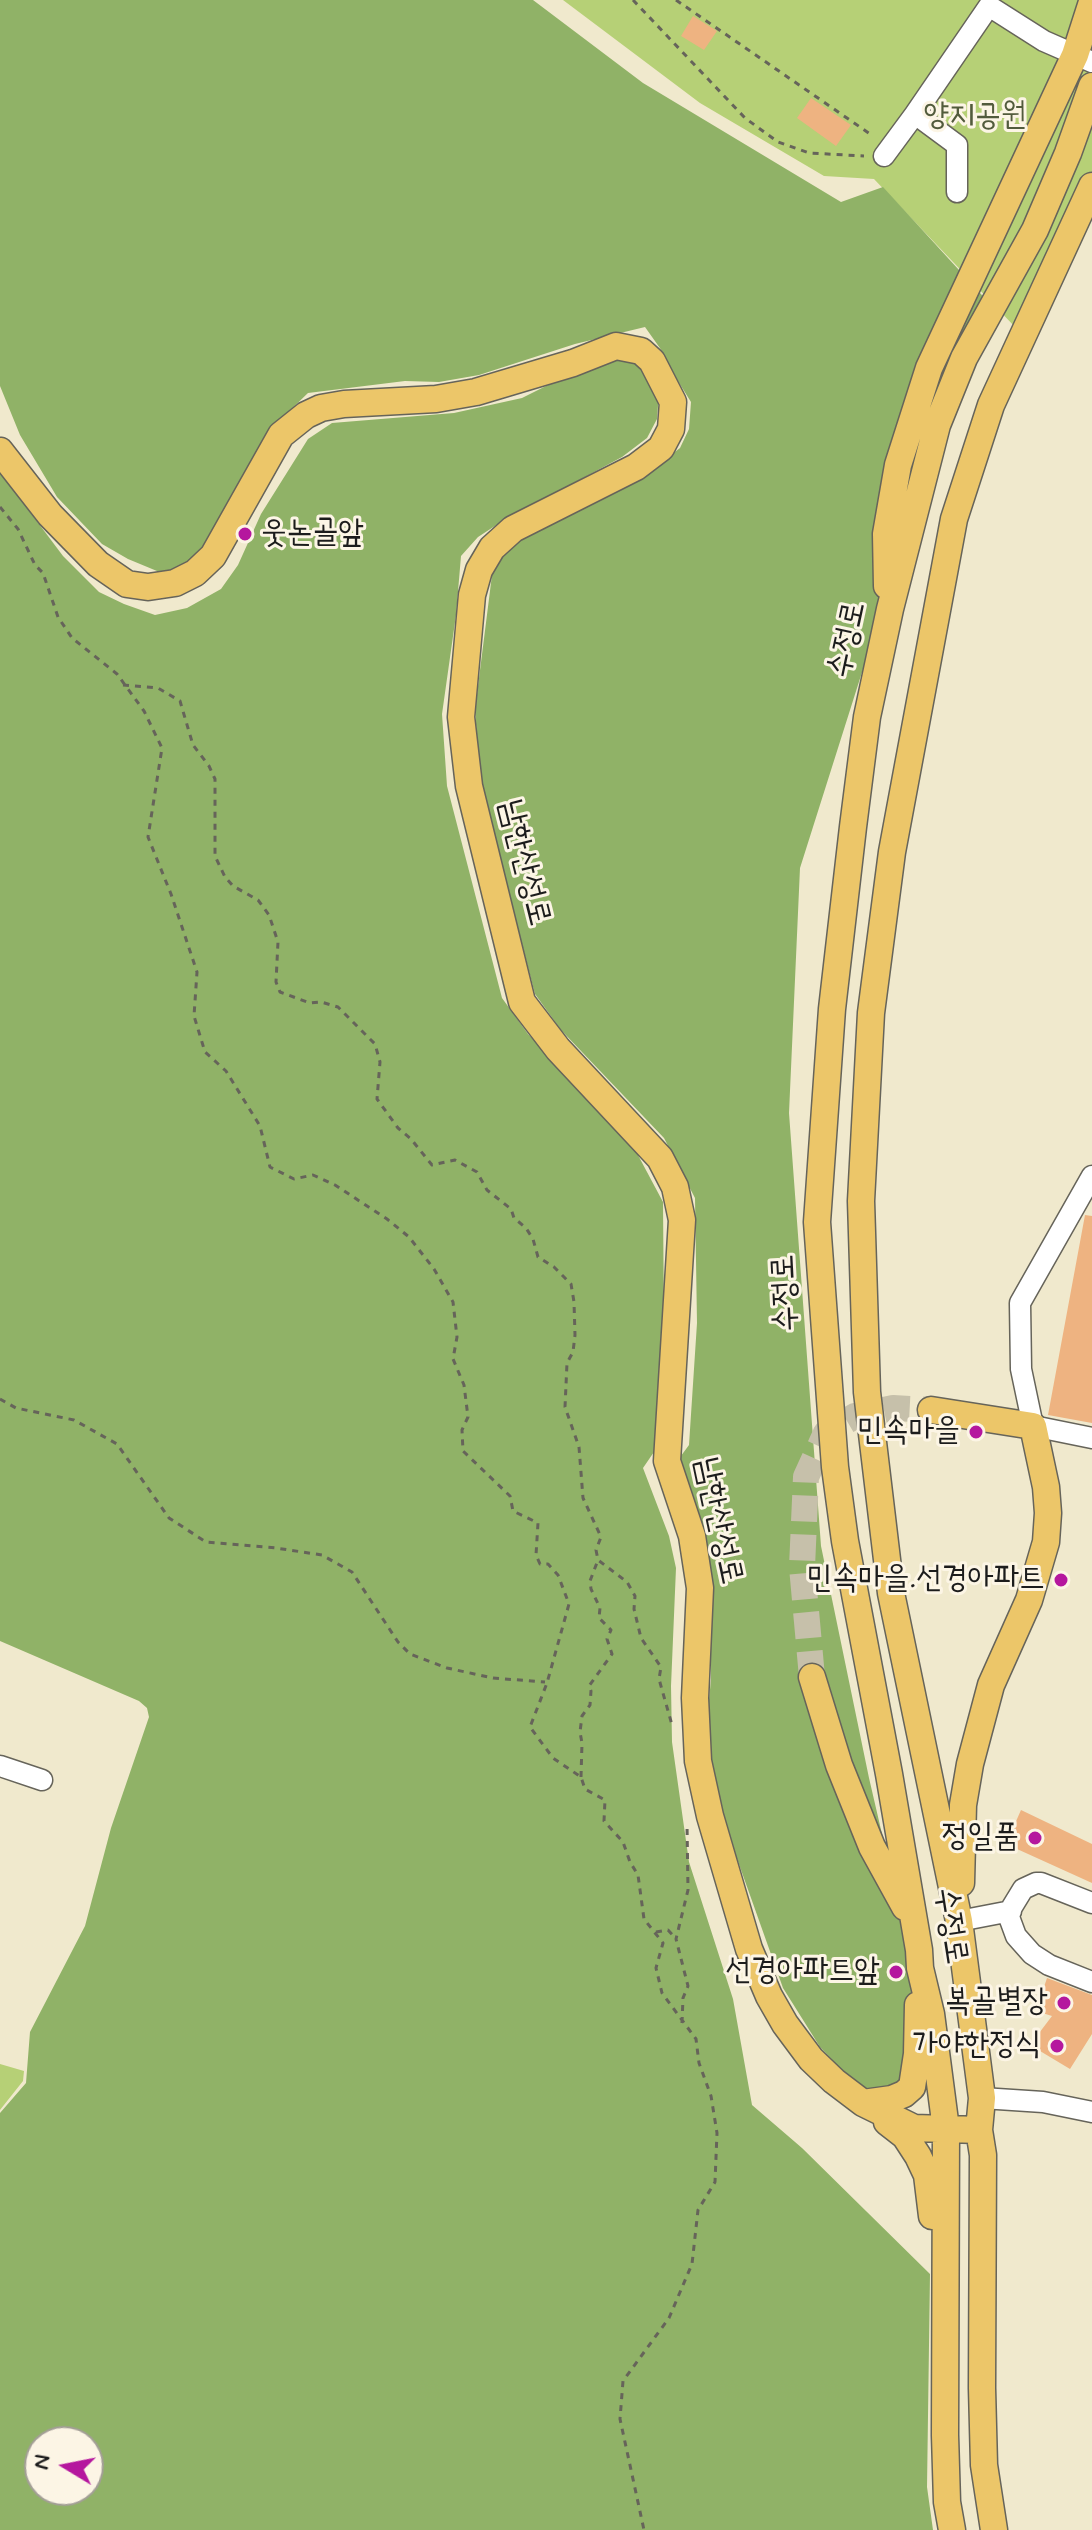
<!DOCTYPE html>
<html>
<head>
<meta charset="utf-8">
<style>
  body { margin:0 }
  #map { position:relative; width:1092px; height:2530px; overflow:hidden; background:#f0e9cd; font-family:Mynerve,sans-serif }
  canvas { display:block }
  .north { position:absolute; left:24px; top:2426px; width:80px; height:80px; box-sizing:border-box; background:#fcf5e5; border:2px solid #a29e95; border-radius:50%; rotate:280deg; font-size:22px; font-weight:700; line-height:32px; text-align:center; color:#1c1c1c }
  .north::after { content:''; display:block; margin:auto; width:28px; height:36px; background:#b5179e; clip-path:polygon(50% 0,100% 100%,50% 72%,0 100%) }
</style>
</head>
<body>
<div id="map">
<canvas width="1092" height="2530"></canvas>
<div class="north">N</div>
</div>
<script>
const ctx = document.querySelector('canvas').getContext('2d');
ctx.lineJoin = 'round';
function fillPath(path, color) { ctx.fillStyle = color; ctx.fill(path, 'evenodd'); }
const shape = rows => new Path2D(rows.map(r => 'M' + r).join(''));
function stroke(path, color, width, dash) { ctx.strokeStyle = color; ctx.lineWidth = width; ctx.lineCap = dash ? 'butt' : 'round'; ctx.setLineDash(dash || []); ctx.stroke(path); }
function drawText(font, color, halo, rows, align = 'center') {
  ctx.font = font + ' Mynerve,"Poor Story",sans-serif'; ctx.lineWidth = 6; ctx.setLineDash([]); ctx.textBaseline = 'middle'; ctx.strokeStyle = halo; ctx.fillStyle = color; for (const [text, x, y, turn = 0] of rows) {
    ctx.save(); ctx.translate(x, y); ctx.rotate((+turn || 0) * Math.PI / 180); ctx.textAlign = isNaN(turn) ? turn : align; if (halo) ctx.strokeText(text, 0, 0); ctx.fillText(text, 0, 0); ctx.restore();
  }
}
const green = shape([
  [563,0,1092,0,1092,176,1015,327,874,179,824,176,700,103],
  [0,2064,24,2071,23,2081,0,2110]
]);
const forest = shape([
  [0,0,533,0,643,83,841,202,883,187,991,305,939,429,800,868,789,1113,821,1546,869,1778,911,1959,921,2062,902,2094,858,2087,820,2047,783,1988,724,1822,705,1738,711,1680,709,1564,675,1464,689,1445,697,1323,695,1198,664,1138,561,1030,535,994,480,782,475,710,493,567,510,548,533,532,654,468,680,448,689,429,691,402,671,370,662,351,645,327,575,344,479,375,439,382,405,381,308,393,278,422,201,554,169,576,128,559,102,544,57,497,20,435,0,386],
  [616,359,639,360,659,392,657,419,647,438,622,457,501,522,478,537,461,556,456,615,442,714,447,786,502,998,528,1034,631,1142,663,1202,664,1327,656,1449,643,1468,669,1536,676,1568,671,1686,672,1742,689,1862,733,1999,752,2105,802,2148,930,2274,927,2487,933,2530,0,2530,0,2113,26,2083,30,2032,85,1926,111,1828,149,1717,147,1708,139,1701,0,1641,0,472,63,556,99,592,124,604,155,615,187,608,221,589,238,565,261,514,308,439,332,423,454,413,522,398,546,386],
  [40,2442,88,2442,88,2490,40,2490]
]);
const building = shape([
  [693,16,717,31,704,50,681,36],
  [811,98,851,125,836,146,797,118],
  [1085,1215,1092,1216,1092,1423,1048,1415],
  [1021,1810,1092,1844,1092,1883,1006,1844],
  [1047,1978,1092,1995,1092,2034,1070,2069,1030,2045,1052,2016,1036,2011]
]);
const majorTunnel = shape([
  [812,1677,802,1567,806,1477,826,1433,855,1416,893,1408,931,1410]
]);
const path = shape([
  [633,0,745,118,778,142,809,153,864,156],
  [676,0,873,136],
  [0,507,18,529,35,565,43,573,58,617,72,638,117,674,144,711,162,748,148,837,171,894,197,972,194,1016,205,1052,226,1071,260,1126,270,1167,294,1179,313,1175,335,1185,387,1219,409,1237,434,1269,453,1302,457,1337,453,1359,464,1385,468,1417,462,1430,463,1451,510,1496,513,1511,538,1523,536,1555,540,1564,548,1564,558,1575,569,1604,547,1683,530,1727,553,1758,581,1777,585,1789,605,1800,604,1821,623,1842,630,1862,638,1875,644,1919,663,1943,656,1968,662,1993,696,2039,699,2063,711,2096,717,2133,715,2182,698,2210,692,2264,669,2318,623,2381,620,2419,644,2530],
  [123,685,158,688,180,701,193,745,209,766,215,779,215,856,225,877,233,886,258,900,269,915,278,942,276,982,280,992,310,1003,321,1002,338,1007,375,1044,380,1062,377,1099,398,1128,411,1139,432,1165,455,1160,477,1172,487,1190,511,1209,514,1218,526,1228,533,1239,538,1257,554,1267,571,1284,574,1302,575,1335,573,1352,567,1363,565,1407,579,1447,583,1498,601,1537,596,1550,598,1560,627,1582,635,1596,634,1609,641,1638,661,1667,659,1679,672,1725],
  [0,1399,16,1408,74,1420,117,1444,169,1518,206,1542,276,1548,322,1555,352,1572,398,1642,410,1654,447,1668,493,1678,545,1682],
  [581,1777,582,1743,580,1732,582,1716,590,1705,591,1691,589,1686,612,1654,607,1639,611,1630,599,1618,600,1608,591,1589,590,1581,598,1560],
  [656,1932,668,1930,676,1939],
  [682,2023,683,1998,688,1986,676,1939,688,1890,687,1823]
]);
const minor = shape([
  [884,156,915,114],
  [957,192,957,145,915,114,989,6,1044,41,1092,62],
  [1092,1176,1020,1303,1021,1369,1033,1426,1092,1438],
  [0,1766,42,1780],
  [1092,1903,1041,1883,1036,1883,1023,1889,1012,1907,1009,1917,1016,1936,1032,1954,1049,1965,1092,1982],
  [959,1921,1011,1911],
  [982,2098,1043,2102,1092,2112]
]);
const major = shape([
  [0,451,50,515,98,564,127,584,148,587,175,583,195,573,213,556,281,435,306,415,321,408,344,404,436,399,476,392,573,363,616,346,641,351,652,361,673,402,671,429,661,448,636,467,513,529,492,548,479,570,472,595,461,717,469,786,522,1002,558,1049,660,1158,675,1187,682,1220,667,1461,692,1536,700,1588,695,1698,698,1761,710,1816,749,1949,769,1996,785,2024,811,2059,834,2081,863,2103,914,2128,979,2130],
  [887,586,886,534,898,465,929,368,1075,55,1092,2],
  [931,1410,1033,1426,1046,1487,1048,1513,1046,1542,1029,1600,991,1685,970,1764,963,1805,961,1883],
  [812,1677,839,1765,872,1847,905,1907],
  [863,2103,892,2099,904,2094,912,2087,917,2054,918,2005],
  [887,2122,905,2136,918,2156,927,2175,932,2216],
  [952,2530,947,2502,945,2435,946,2129,931,2014,920,1968,919,1950,889,1774,845,1541,835,1467,817,1222,832,1009,853,827,867,717,890,609,937,425,964,358,1035,230,1068,153,1092,86],
  [994,2530,984,2465,982,2388,983,2155,979,2130,982,2098,959,1921,891,1593,867,1392,861,1201,871,1013,892,852,954,519,991,405,1092,186]
]);
const markers = [
  [245,534,8,"#b5179e"],
  [976,1432,8,"#b5179e"],
  [1061,1580,8,"#b5179e"],
  [1035,1838,8,"#b5179e"],
  [896,1972,8,"#b5179e"],
  [1064,2003,8,"#b5179e"],
  [1057,2046,8,"#b5179e"]
];
const parkNames = [
  ["양지공원",975,117]
];
const poiNames = [
  ["웃논골앞",261,534,"left"],
  ["민속마을",960,1432],
  ["민속마을.선경아파트",1045,1580],
  ["정일품",1019,1838],
  ["선경아파트앞",880,1972],
  ["복골별장",1048,2003],
  ["가야한정식",1041,2046]
];
const streetNames = [
  ["수정로",849,640,-78],
  ["남한산성로",523,863,76],
  ["수정로",787,1293,-93],
  ["남한산성로",717,1521,78],
  ["수정로",949,1926,81]
];
fillPath(green, '#b6d076');
fillPath(forest, '#90b267');
fillPath(building, '#eeb381');
stroke(majorTunnel, '#c6c0aa', 26, [26, 13]);
stroke(minor, '#66645a', 23);
stroke(major, '#66645a', 29);
stroke(path, '#66645a', 3, [6, 6]);
stroke(minor, '#fff', 20);
stroke(major, '#ecc669', 26);
for (const [x, y, r, color] of markers) { const dot = new Path2D(); dot.arc(x, y, r, 0, 2 * Math.PI); ctx.fillStyle = color; ctx.fill(dot); stroke(dot, '#fcf5e5', 3); }
drawText('32px', '#525b3c', '#fcf5e5', parkNames);
drawText('32px', '#1c1c1c', '#fcf5e5', poiNames, 'right');
drawText('32px', '#1c1c1c', '#fcf5e5', streetNames);
</script>
</body>
</html>
